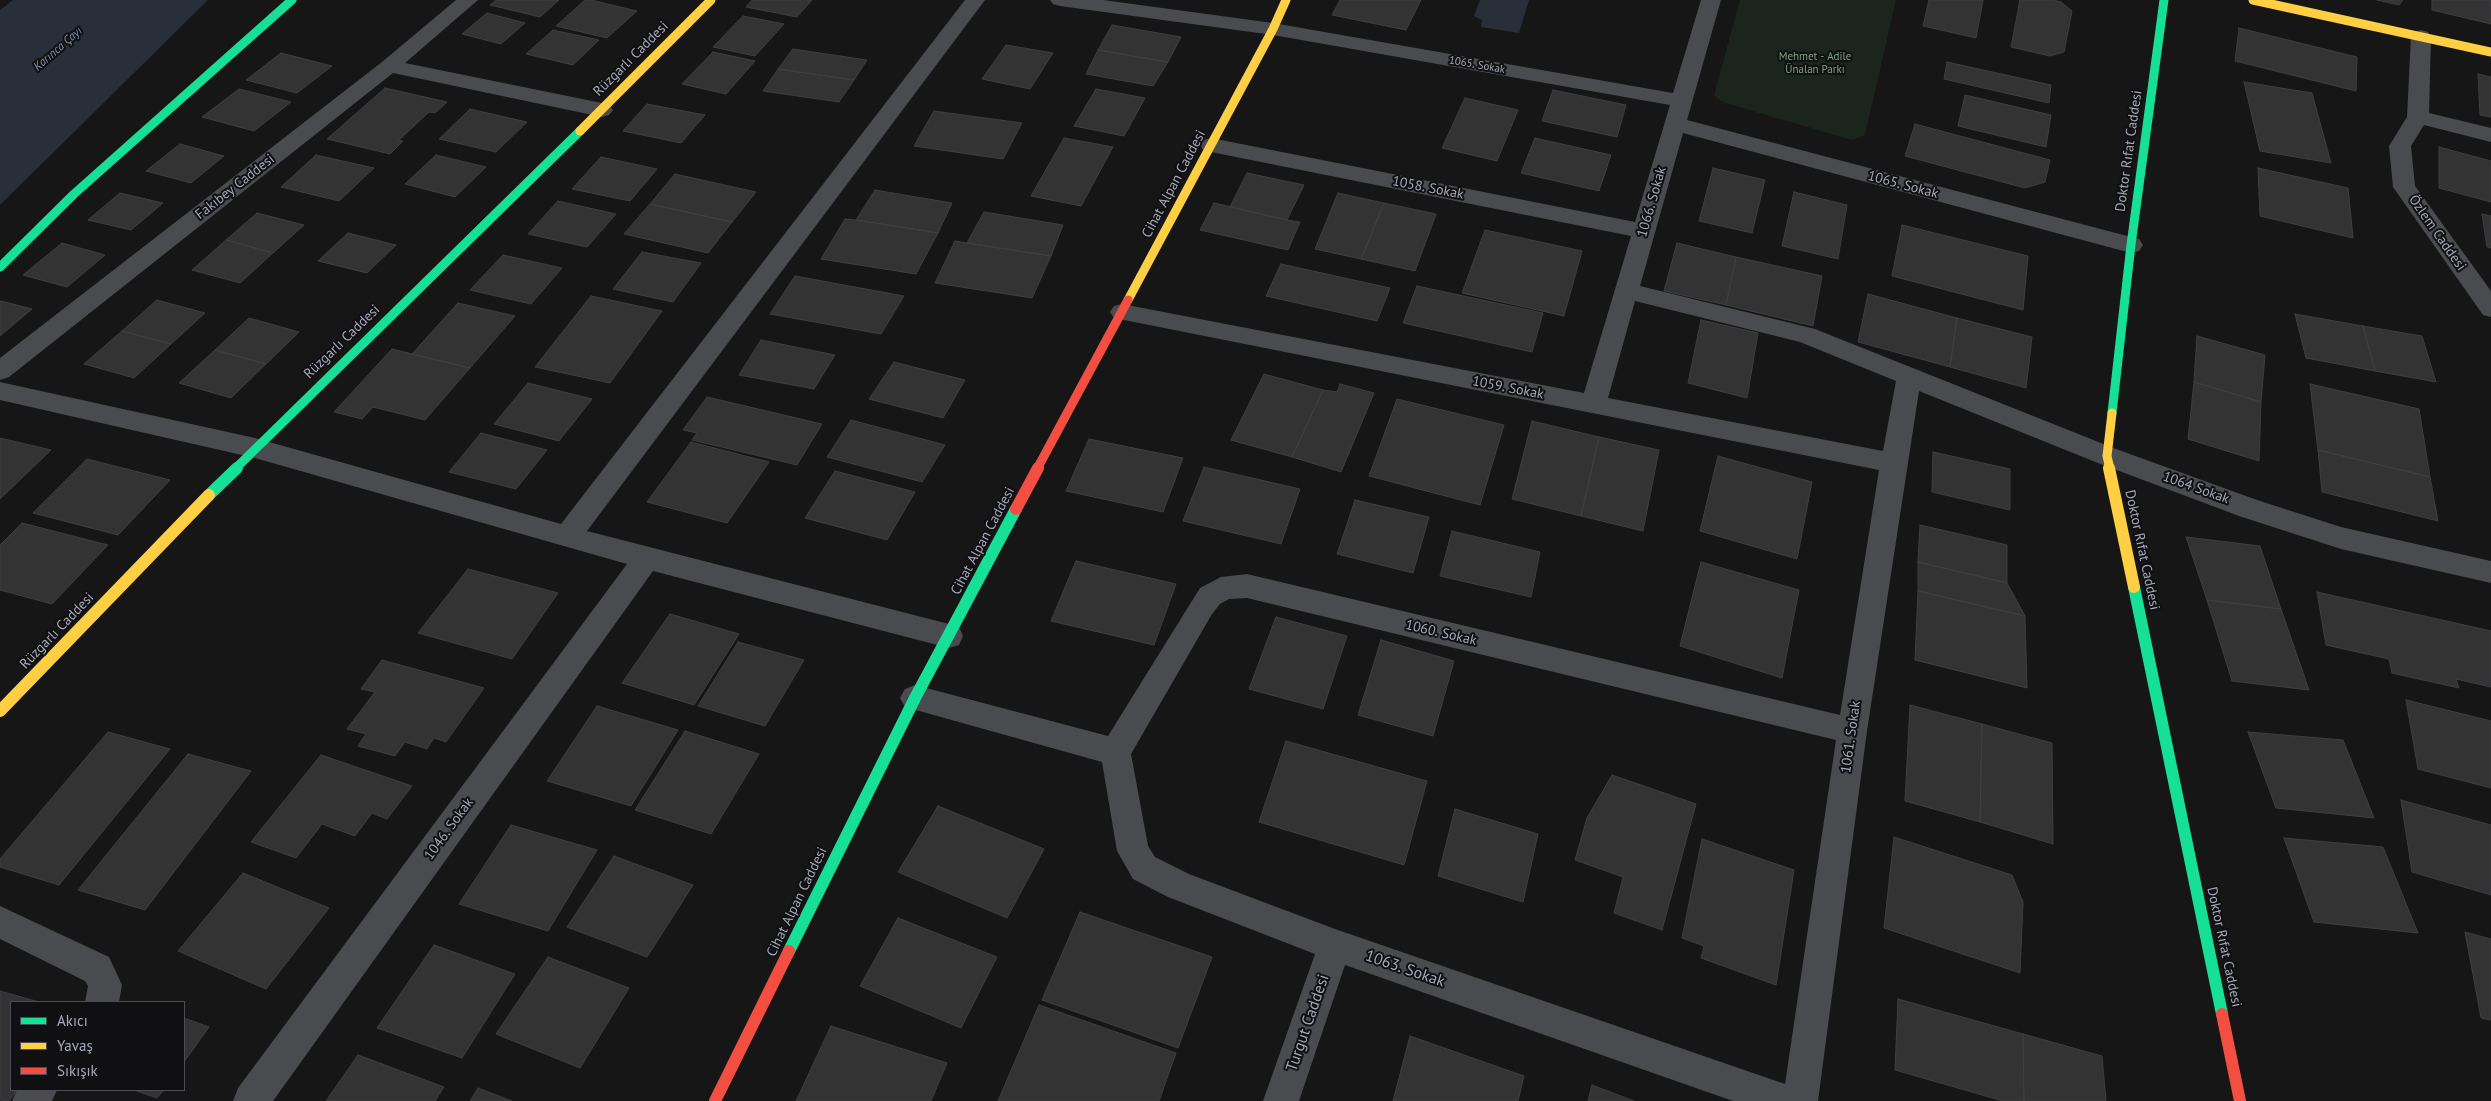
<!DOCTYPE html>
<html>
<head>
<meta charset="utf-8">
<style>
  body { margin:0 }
  #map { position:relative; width:2491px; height:1101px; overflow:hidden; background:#161616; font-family:"PT Sans",sans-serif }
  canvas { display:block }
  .legend { position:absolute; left:10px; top:1001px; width:175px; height:90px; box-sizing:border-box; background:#101012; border:1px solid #4c4d54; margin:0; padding:6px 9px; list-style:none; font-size:15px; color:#a6a9b8 }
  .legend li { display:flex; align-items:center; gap:10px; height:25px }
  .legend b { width:25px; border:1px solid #4c4d54 }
</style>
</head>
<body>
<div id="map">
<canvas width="2491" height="1101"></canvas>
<ul class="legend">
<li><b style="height:6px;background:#16e098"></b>Akıcı</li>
<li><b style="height:6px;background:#ffcf43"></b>Yavaş</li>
<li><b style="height:6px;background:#f24e42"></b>Sıkışık</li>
</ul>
</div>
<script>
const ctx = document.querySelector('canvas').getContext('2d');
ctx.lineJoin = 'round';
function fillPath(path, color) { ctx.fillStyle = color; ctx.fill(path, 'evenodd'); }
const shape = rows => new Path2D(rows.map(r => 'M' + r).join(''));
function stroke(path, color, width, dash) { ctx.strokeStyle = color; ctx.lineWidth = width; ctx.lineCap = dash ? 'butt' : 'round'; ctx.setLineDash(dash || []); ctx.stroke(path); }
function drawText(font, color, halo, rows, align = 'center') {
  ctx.font = font + ' "PT Sans",sans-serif'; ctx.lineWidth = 4; ctx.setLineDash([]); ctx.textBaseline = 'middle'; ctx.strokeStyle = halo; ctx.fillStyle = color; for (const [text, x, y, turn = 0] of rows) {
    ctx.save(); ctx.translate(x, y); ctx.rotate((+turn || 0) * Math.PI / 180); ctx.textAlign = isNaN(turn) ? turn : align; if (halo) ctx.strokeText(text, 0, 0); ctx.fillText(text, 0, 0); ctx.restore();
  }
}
const green = shape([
  [1740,0,1896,0,1865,135,1852,140,1722,102,1714,95]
]);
const water = shape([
  [13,0,208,0,0,205,0,10],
  [1480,0,1529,0,1519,33,1481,27,1482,20,1474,16]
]);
const building = shape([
  [496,0,559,0,540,17,490,5,496,0],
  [585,0,591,0,637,11,607,38,556,26,585,0],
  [752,0,812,0,797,17,746,7,752,0],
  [1340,0,1421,0,1406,30,1332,15,1340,0],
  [1929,0,1983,0,1976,38,1923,26,1929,0],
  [2020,0,2054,0,2061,2,2072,11,2064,52,2050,56,2011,47,2020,0],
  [2377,0,2403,0,2399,5,2377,0],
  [2432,0,2491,0,2491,24,2432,10,2432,0],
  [487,13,525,23,501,44,462,34,487,13],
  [743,16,784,24,755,56,713,47,743,16],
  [1112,25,1181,37,1168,62,1098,50,1112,25],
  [2239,28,2357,57,2356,91,2235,61,2239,28],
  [553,30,599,40,573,65,526,54,553,30],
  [1006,45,1053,53,1030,89,982,79,1006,45],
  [793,49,867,60,854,80,778,69,793,49],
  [1098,50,1168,62,1153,86,1086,74,1098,50],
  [713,52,755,61,726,94,682,84,713,52],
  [281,53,332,66,297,93,246,80,281,53],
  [1947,62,2051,85,2049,103,1944,79,1947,62],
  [778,69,854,80,839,102,763,91,778,69],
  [2478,74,2491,77,2491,117,2480,115,2478,74],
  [2244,82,2312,93,2331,163,2260,151,2244,82],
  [385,88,447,102,435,113,429,112,399,140,403,141,390,154,327,139,385,88],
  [239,89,291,102,254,131,202,117,239,89],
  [1096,89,1145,98,1124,136,1074,126,1096,89],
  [1553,90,1626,105,1617,137,1542,121,1553,90],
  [1965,95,2051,115,2046,147,1958,126,1965,95],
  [1465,98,1518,110,1497,161,1442,148,1465,98],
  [647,104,705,115,681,143,623,131,647,104],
  [470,109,527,122,496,152,439,139,470,109],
  [934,111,1022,123,1003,159,914,146,934,111],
  [1915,124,2050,160,2045,182,2025,188,1905,156,1915,124],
  [1064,138,1113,147,1081,206,1031,196,1064,138],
  [1535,138,1611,155,1599,191,1521,173,1535,138],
  [180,144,224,156,191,183,146,171,180,144],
  [2439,147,2491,161,2491,202,2439,188,2439,147],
  [316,155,374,168,339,201,281,187,316,155],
  [436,155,486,167,455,197,405,184,436,155],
  [601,157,657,169,630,201,572,189,601,157],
  [1713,168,1765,180,1752,233,1699,221,1713,168],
  [2258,168,2348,188,2353,238,2260,216,2258,168],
  [1247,173,1304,185,1287,220,1230,207,1247,173],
  [675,174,756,192,732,222,650,204,675,174],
  [875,190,952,203,938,233,856,220,875,190],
  [1794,192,1847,205,1838,259,1782,246,1794,192],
  [120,193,163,203,131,230,88,220,120,193],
  [1338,193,1384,203,1361,259,1315,249,1338,193],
  [558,201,616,214,587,247,528,234,558,201],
  [1214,203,1287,220,1300,222,1288,250,1200,230,1214,203],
  [1384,203,1436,214,1415,271,1361,259,1384,203],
  [650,204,732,222,708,253,624,234,650,204],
  [984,212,1063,225,1051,256,967,243,984,212],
  [257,213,304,225,273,253,226,240,257,213],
  [2482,214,2491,216,2491,248,2487,247,2482,214],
  [845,219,856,220,938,233,916,274,821,259,845,219],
  [1902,225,2028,256,2023,310,1892,276,1902,225],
  [1485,230,1582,251,1564,316,1462,293,1485,230],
  [348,233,396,245,367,273,318,261,348,233],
  [226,240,273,253,240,283,192,270,226,240],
  [955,241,967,243,1051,256,1032,298,935,283,955,241],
  [62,243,105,255,67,287,23,275,62,243],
  [1677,243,1736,257,1726,305,1664,291,1677,243],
  [642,252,701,263,673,302,613,289,642,252],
  [503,255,562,268,531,304,470,290,503,255],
  [1736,257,1822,276,1813,326,1726,305,1736,257],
  [1281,264,1390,288,1377,321,1266,296,1281,264],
  [795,276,904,296,881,334,770,314,795,276],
  [1417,286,1543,313,1532,352,1403,323,1417,286],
  [1868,294,1957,318,1950,367,1858,342,1868,294],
  [591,296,662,311,610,383,535,367,591,296],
  [157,300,205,313,171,344,122,331,157,300],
  [1,301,32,309,0,336,0,302,1,301],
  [458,303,515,316,470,368,412,354,458,303],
  [2295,314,2363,326,2375,371,2306,358,2295,314],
  [249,318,299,332,266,364,215,350,249,318],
  [1957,318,2032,337,2026,388,1950,367,1957,318],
  [1701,320,1758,333,1747,398,1688,383,1701,320],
  [2363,326,2422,336,2436,382,2375,371,2363,326],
  [122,331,171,344,134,378,84,364,122,331],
  [2197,336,2265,355,2261,402,2194,382,2197,336],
  [761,340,835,355,814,389,739,375,761,340],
  [392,349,470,368,425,420,373,407,362,419,334,412,392,349],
  [215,350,266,364,231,398,179,383,215,350],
  [894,362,965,380,943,418,869,399,894,362],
  [1264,374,1323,390,1292,457,1231,440,1264,374],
  [2194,382,2261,402,2259,461,2188,439,2194,382],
  [528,383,592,399,559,441,494,424,528,383],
  [1340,384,1374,393,1341,472,1292,457,1323,390,1337,392,1340,384],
  [2310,384,2419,409,2430,477,2318,450,2310,384],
  [707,397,822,424,797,465,692,440,697,433,683,430,707,397],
  [1397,399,1504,425,1480,505,1369,476,1397,399],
  [851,420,945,445,922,482,827,457,851,420],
  [1532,421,1599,437,1581,516,1512,499,1532,421],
  [481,433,547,450,516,489,449,472,481,433],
  [1599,437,1659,450,1643,531,1581,516,1599,437],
  [0,438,51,450,0,499,0,438],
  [1089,439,1183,458,1163,512,1066,491,1089,439],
  [691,442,769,462,727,523,647,502,691,442],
  [2318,450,2430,477,2438,521,2322,492,2318,450],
  [1933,452,2010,469,2010,510,1932,492,1933,452],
  [1718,456,1812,482,1797,559,1700,531,1718,456],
  [87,459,170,480,118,535,33,513,87,459],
  [1204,467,1300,489,1281,544,1183,521,1204,467],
  [835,471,915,492,887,540,805,518,835,471],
  [1355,500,1429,517,1413,573,1337,554,1355,500],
  [22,523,108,545,52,604,0,590,0,545,22,523],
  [1920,525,2007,545,2007,583,1918,562,1920,525],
  [1452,531,1540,552,1531,597,1440,576,1452,531],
  [2186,537,2260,546,2281,609,2207,600,2186,537],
  [1076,561,1176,584,1154,645,1051,621,1076,561],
  [1701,562,1799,590,1782,678,1680,646,1701,562],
  [1918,562,2007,583,2025,616,1918,591,1918,562],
  [468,569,558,593,512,659,418,633,468,569],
  [1918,591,2025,616,2027,688,1915,660,1918,591],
  [2317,592,2491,631,2491,687,2456,679,2459,688,2392,673,2389,659,2326,645,2317,592],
  [2207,600,2281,609,2309,690,2232,681,2207,600],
  [670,614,739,634,694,705,622,683,670,614],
  [1276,617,1347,636,1323,709,1249,689,1276,617],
  [1381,640,1454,661,1433,736,1358,715,1381,640],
  [738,642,804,660,765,726,698,706,738,642],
  [382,660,484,688,446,742,434,738,427,749,405,742,395,756,358,746,366,734,347,729,375,692,361,689,382,660],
  [2406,700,2491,721,2491,788,2418,769,2406,700],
  [1910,705,1982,724,1980,822,1905,801,1910,705],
  [597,706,678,730,631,806,547,781,597,706],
  [1982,724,2052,743,2053,844,1980,822,1982,724],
  [685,731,759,754,711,834,635,810,685,731],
  [108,732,170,749,59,885,0,867,0,859,108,732],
  [2248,732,2343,740,2374,818,2276,808,2248,732],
  [1286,741,1427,781,1404,865,1259,822,1286,741],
  [188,754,251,771,145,910,78,890,188,754],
  [321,755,412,786,387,819,372,813,355,836,322,824,296,858,251,842,321,755],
  [1612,775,1696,804,1662,930,1614,913,1623,877,1575,860,1587,818,1612,775],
  [2401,800,2491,825,2491,895,2412,872,2401,800],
  [938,806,1044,849,1007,918,898,872,938,806],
  [1455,809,1538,834,1523,902,1438,876,1455,809],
  [511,825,597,850,548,931,459,904,511,825],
  [1894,837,2012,875,2023,902,2020,973,1884,928,1894,837],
  [2284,838,2383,847,2418,933,2314,922,2284,838],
  [1702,839,1794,870,1776,985,1701,958,1704,946,1682,938,1702,839],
  [614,856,693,885,647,957,567,927,614,856],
  [243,873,329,908,266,989,178,951,243,873],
  [1080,912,1212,957,1178,1048,1042,1000,1080,912],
  [898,918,997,957,961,1028,860,986,898,918],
  [2465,932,2491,939,2491,1020,2481,1018,2465,932],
  [434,945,515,974,462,1058,377,1028,434,945],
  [548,957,629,988,580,1068,496,1034,548,957],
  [0,991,39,1002,11,1002,11,1090,17,1090,9,1101,0,1100,0,991],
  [1898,999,2023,1034,2024,1101,2003,1101,1895,1070,1898,999],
  [1039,1005,1176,1053,1159,1101,998,1101,1039,1005],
  [184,1018,209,1027,184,1062,184,1018],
  [831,1026,947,1063,931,1101,796,1101,831,1026],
  [2023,1034,2102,1056,2106,1101,2024,1101,2023,1034],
  [1410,1036,1524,1076,1518,1101,1393,1101,1410,1036],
  [358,1055,444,1087,435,1101,326,1101,358,1055],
  [1592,1085,1634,1101,1588,1101,1592,1085],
  [478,1088,512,1101,470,1101,478,1088],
  [134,1090,164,1090,157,1098,134,1090]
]);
const street = shape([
  [456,0,478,0,405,63,602,103,609,105,613,110,609,115,602,117,393,73,9,377,0,380,0,358,382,62,456,0],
  [965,0,985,0,587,531,949,624,959,627,963,636,959,645,949,648,653,571,273,1101,233,1101,238,1088,627,564,255,458,0,400,0,382,255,438,561,524,965,0],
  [1050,0,1103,0,1273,23,1673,93,1701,0,1721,0,1687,120,2131,237,2139,239,2143,245,2139,251,2131,253,1683,133,1640,286,1815,329,2116,449,2257,500,2341,527,2491,561,2491,583,2341,549,2239,516,2098,463,1919,391,1867,731,1818,1101,1733,1101,1345,965,1299,1101,1263,1101,1315,954,1168,897,1133,879,1117,851,1102,762,905,707,900,698,905,689,915,685,1108,736,1200,588,1221,577,1247,574,1840,715,1879,470,1114,318,1110,312,1114,306,1122,304,1584,393,1631,236,1211,152,1203,150,1200,145,1203,140,1211,138,1635,222,1670,105,1273,35,1060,6,1053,4,1050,0],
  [1635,301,1800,342,1896,381,1883,451,1608,398,1635,301],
  [1247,598,1836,740,1785,1084,1335,929,1189,874,1155,857,1148,846,1131,754,1212,614,1220,604,1229,599,1247,598],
  [2421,30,2428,32,2431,36,2429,113,2491,128,2491,142,2424,125,2411,146,2415,186,2491,291,2491,317,2483,315,2393,187,2389,146,2407,117,2411,36,2414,32,2421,30],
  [0,906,109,957,122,985,119,1002,85,1002,88,986,85,981,0,939,0,906],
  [17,1090,57,1090,52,1101,12,1101,17,1090]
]);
const fastFar1 = shape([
  [0,267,74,194,292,0],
  [2112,413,2131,245,2164,0],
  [235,469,580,131]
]);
const fast = shape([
  [209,495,237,468],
  [2134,587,2222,1014],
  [789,951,915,698,1016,509]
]);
const slowFar1 = shape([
  [2253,0,2491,52],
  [580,131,711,0],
  [1128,300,1273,29,1286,0],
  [2110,469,2107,456,2112,413]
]);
const slow = shape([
  [2109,468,2134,587],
  [0,711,209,495]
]);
const jamFar1 = shape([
  [1037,469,1128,300]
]);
const jam = shape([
  [1016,509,1038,468],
  [2222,1014,2240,1101],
  [715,1101,789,951]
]);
const farParknames = [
  ["Mehmet - Adile",1815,57],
  ["Ünalan Parkı",1815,70]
];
const farStreetnames = [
  ["1065. Sokak",1477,65,10]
];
const farWaternames = [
  ["Karınca Çayı",58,49,-41]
];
const streetNames = [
  ["Rüzgarlı Caddesi",631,59,-45],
  ["Doktor Rıfat Caddesi",2129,151,-82],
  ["Cihat Alpan Caddesi",1174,184,-62],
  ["1065. Sokak",1903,185,15],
  ["Fakıbey Caddesi",235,187,-38],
  ["1058. Sokak",1428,188,11],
  ["1066. Sokak",1652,202,-74],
  ["Özlem Caddesi",2437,233,55],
  ["Rüzgarlı Caddesi",342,342,-44],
  ["1059. Sokak",1508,388,11],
  ["1064 Sokak",2196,488,20],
  ["Cihat Alpan Caddesi",983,541,-62],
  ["Doktor Rıfat Caddesi",2142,550,78],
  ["Rüzgarlı Caddesi",57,631,-46],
  ["1060. Sokak",1441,633,13],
  ["1061. Sokak",1851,737,-82],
  ["1046. Sokak",449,829,-54],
  ["Cihat Alpan Caddesi",797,902,-64],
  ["Doktor Rıfat Caddesi",2224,947,78]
];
const nearStreetnames = [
  ["1063. Sokak",1405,969,19],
  ["Turgut Caddesi",1308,1023,-71]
];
fillPath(green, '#1c241e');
fillPath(water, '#282f39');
fillPath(building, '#333334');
stroke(building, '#3f3f42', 1);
fillPath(street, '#4a4b4f');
stroke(fastFar1, '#16e098', 9);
stroke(fast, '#16e098', 12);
stroke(slowFar1, '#ffcf43', 9);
stroke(slow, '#ffcf43', 12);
stroke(jamFar1, '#f24e42', 9);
stroke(jam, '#f24e42', 12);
drawText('11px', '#7ca484', '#101012', farParknames);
drawText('11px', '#a6a9b8', '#101012', farStreetnames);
drawText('italic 12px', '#7b92b5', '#101012', farWaternames);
drawText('14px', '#a6a9b8', '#101012', streetNames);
drawText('16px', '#a6a9b8', '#101012', nearStreetnames);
</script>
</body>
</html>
